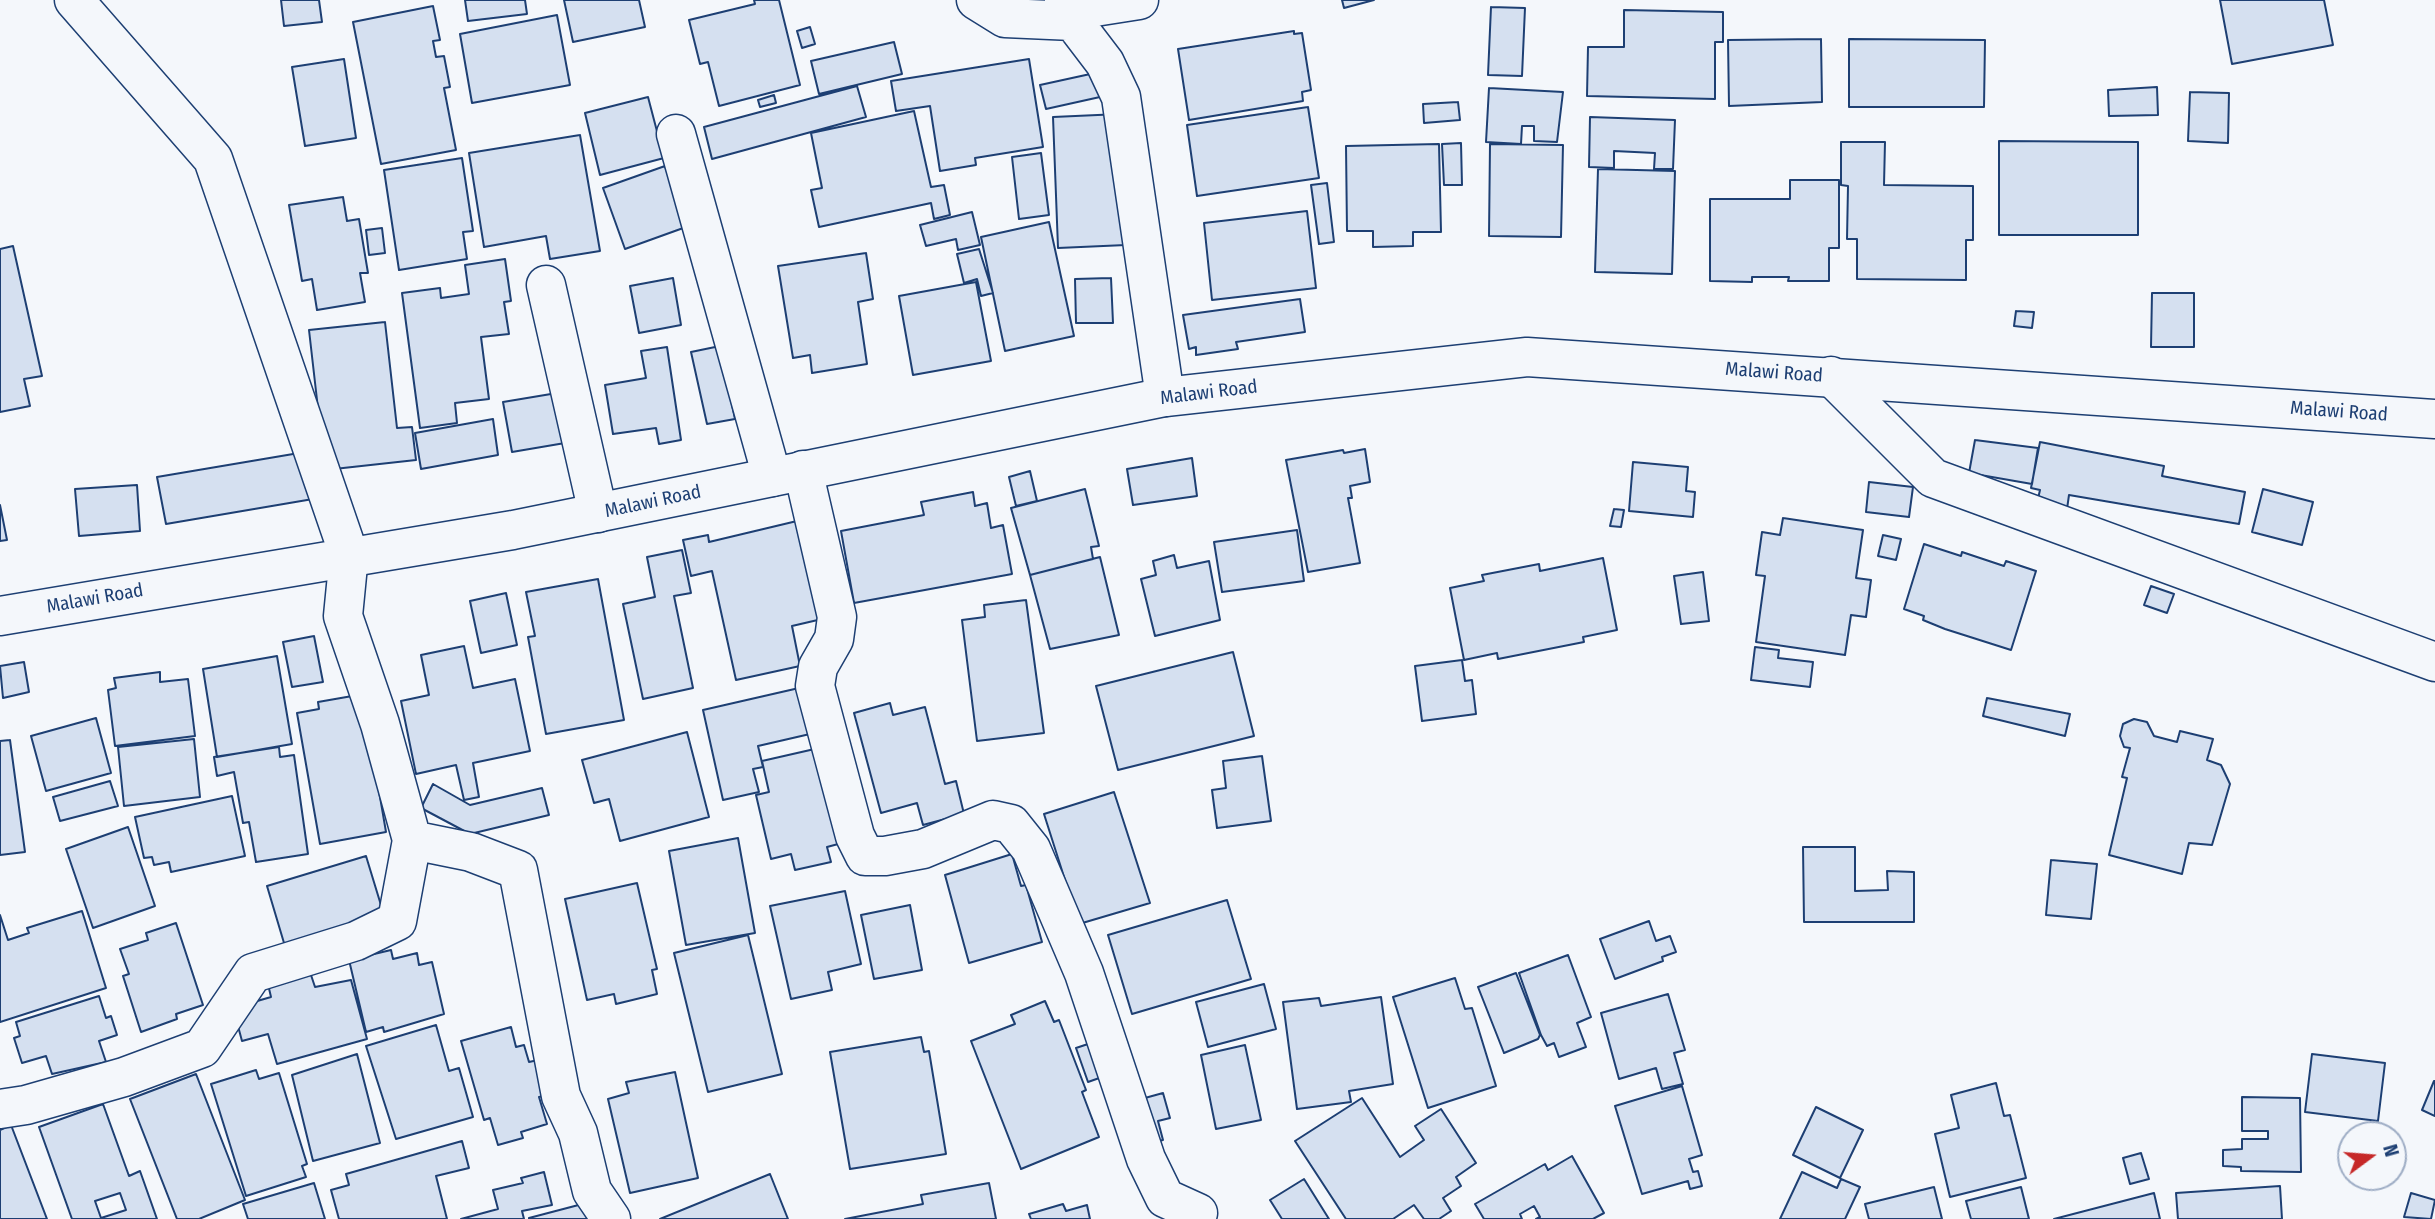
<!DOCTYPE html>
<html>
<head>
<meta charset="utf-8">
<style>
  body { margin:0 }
  #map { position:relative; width:2435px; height:1219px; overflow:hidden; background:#f4f7fb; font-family:"Fira Sans Condensed",sans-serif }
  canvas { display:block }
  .north { position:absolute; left:2337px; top:1121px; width:70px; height:70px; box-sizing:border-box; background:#f4f7fb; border:2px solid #9eadc5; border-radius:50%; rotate:74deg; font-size:19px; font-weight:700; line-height:28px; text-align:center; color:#1d3f73 }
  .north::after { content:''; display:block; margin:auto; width:24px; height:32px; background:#c62828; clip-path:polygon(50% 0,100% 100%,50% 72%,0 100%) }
</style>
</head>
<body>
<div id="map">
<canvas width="2435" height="1219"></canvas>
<div class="north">N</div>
</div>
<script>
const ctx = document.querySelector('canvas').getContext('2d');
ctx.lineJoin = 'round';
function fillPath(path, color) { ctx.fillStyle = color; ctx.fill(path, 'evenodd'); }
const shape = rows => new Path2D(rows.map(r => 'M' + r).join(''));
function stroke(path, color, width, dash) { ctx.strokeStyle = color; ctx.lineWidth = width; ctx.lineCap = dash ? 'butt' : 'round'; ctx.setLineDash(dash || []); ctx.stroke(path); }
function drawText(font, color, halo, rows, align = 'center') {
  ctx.font = font + ' "Fira Sans Condensed",sans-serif'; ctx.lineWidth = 5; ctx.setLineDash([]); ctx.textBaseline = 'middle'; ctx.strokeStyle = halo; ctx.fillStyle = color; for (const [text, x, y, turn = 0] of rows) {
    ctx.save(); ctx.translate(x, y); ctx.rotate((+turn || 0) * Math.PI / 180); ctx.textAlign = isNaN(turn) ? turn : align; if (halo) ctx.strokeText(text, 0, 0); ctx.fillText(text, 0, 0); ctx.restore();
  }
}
const building = shape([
  [281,0,319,0,322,22,284,26,281,0],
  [465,0,525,0,527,14,468,21,465,0],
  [564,0,639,0,645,27,573,42,564,0],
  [754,0,779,0,800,85,719,106,708,62,700,64,689,20,755,4,754,0],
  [1342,0,1374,0,1344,8,1342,0],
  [2220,0,2324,0,2333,45,2232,64,2220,0],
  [433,6,440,40,433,41,436,57,444,56,450,87,444,88,456,150,381,164,353,22,433,6],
  [1491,7,1525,8,1522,76,1488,75,1491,7],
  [1624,10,1723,12,1723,42,1715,42,1715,99,1587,96,1588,47,1624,47,1624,10],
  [557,15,570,85,472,103,460,34,557,15],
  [810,27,815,44,802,48,797,31,810,27],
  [1294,31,1294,34,1302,33,1311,90,1302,92,1303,101,1189,120,1178,49,1294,31],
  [1821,39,1822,102,1729,106,1728,40,1821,39],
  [1849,39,1985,40,1984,107,1849,107,1849,39],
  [894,42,902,74,819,94,811,61,894,42],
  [344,59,356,138,305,146,292,67,344,59],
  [1029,59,1043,147,975,158,976,165,940,171,930,106,896,111,891,81,1029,59],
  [1104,71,1109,95,1046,109,1040,85,1104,71],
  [857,86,866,117,712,159,704,127,857,86],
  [2157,87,2158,115,2109,116,2108,90,2157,87],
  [1489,88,1563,92,1557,142,1534,141,1534,126,1522,126,1521,144,1486,142,1489,88],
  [2190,92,2229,93,2228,143,2188,141,2190,92],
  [774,95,776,103,760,107,758,100,774,95],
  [648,97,664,158,600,175,585,113,648,97],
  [1458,102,1460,120,1424,123,1423,104,1458,102],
  [1308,107,1319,178,1197,196,1187,125,1308,107],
  [914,111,931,187,944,185,950,215,934,219,931,203,819,227,811,190,822,188,811,133,914,111],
  [1120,114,1126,245,1058,248,1053,117,1120,114],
  [1590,117,1675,120,1673,169,1654,169,1655,153,1614,151,1614,168,1589,167,1590,117],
  [580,135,600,251,550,259,546,236,484,247,469,153,580,135],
  [1999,141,2138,142,2138,235,1999,235,1999,141],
  [1841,142,1885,142,1884,185,1973,186,1973,240,1966,240,1966,280,1857,279,1857,239,1847,239,1848,186,1841,185,1841,142],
  [1461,143,1462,185,1444,185,1442,144,1461,143],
  [1439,144,1441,232,1413,232,1413,246,1373,247,1373,231,1347,231,1346,146,1439,144],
  [1490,144,1563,145,1561,237,1489,236,1490,144],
  [1041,153,1049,215,1019,219,1012,157,1041,153],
  [462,158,473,231,463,232,467,259,399,270,384,170,462,158],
  [665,166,686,227,625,249,603,188,665,166],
  [1598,169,1675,171,1672,274,1595,272,1598,169],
  [1790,180,1839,180,1839,248,1829,248,1829,281,1788,281,1789,277,1752,277,1752,282,1710,281,1710,199,1790,199,1790,180],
  [1327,183,1334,242,1319,244,1311,185,1327,183],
  [343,197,347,221,359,219,368,273,360,273,365,302,317,310,312,279,302,281,289,205,343,197],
  [1307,211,1316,288,1212,300,1204,223,1307,211],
  [972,212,980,245,958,250,956,239,926,246,920,225,972,212],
  [1049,222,1074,336,1005,351,981,237,1049,222],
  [382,228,385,253,369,255,366,230,382,228],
  [13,246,42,376,24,379,30,406,0,412,0,249,13,246],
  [979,249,993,293,981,296,977,279,964,283,957,254,979,249],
  [866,253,873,299,858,302,867,364,812,373,810,355,793,358,778,266,866,253],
  [505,259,511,301,504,302,509,334,481,337,489,399,455,403,457,423,420,428,402,293,440,288,441,298,469,294,465,265,505,259],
  [673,278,681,325,639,333,630,286,673,278],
  [1111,278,1113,323,1076,323,1075,279,1111,278],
  [976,282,991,361,913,375,899,296,976,282],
  [2152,293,2194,293,2194,347,2151,347,2152,293],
  [1300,299,1305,332,1236,342,1238,349,1196,355,1196,347,1189,349,1183,315,1300,299],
  [2016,311,2034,312,2032,328,2014,326,2016,311],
  [385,322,397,428,412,427,416,460,325,470,309,330,385,322],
  [720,346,735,419,707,424,691,352,720,346],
  [667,347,681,440,659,444,656,428,613,434,605,385,646,378,641,351,667,347],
  [557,393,565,443,512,452,503,402,557,393],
  [493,419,498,455,421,469,415,433,493,419],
  [1975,440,2038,448,2032,484,1969,473,1975,440],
  [2040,442,2164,466,2162,476,2245,492,2239,524,2069,495,2067,509,2037,503,2040,490,2031,488,2040,442],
  [1365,449,1370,482,1350,486,1352,498,1348,498,1360,563,1308,572,1286,460,1343,450,1344,453,1365,449],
  [305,452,313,499,166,524,157,477,305,452],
  [1192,458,1197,496,1133,505,1127,469,1192,458],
  [1633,462,1688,467,1686,491,1695,492,1693,517,1629,511,1633,462],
  [1030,471,1037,501,1016,506,1009,477,1030,471],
  [1869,482,1913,487,1909,517,1866,512,1869,482],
  [137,485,140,531,79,536,75,489,137,485],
  [1085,489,1099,546,1091,547,1093,559,1030,575,1011,508,1085,489],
  [2263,489,2313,502,2302,545,2252,532,2263,489],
  [973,492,975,506,987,503,991,528,1003,525,1012,574,854,603,841,531,924,515,921,502,973,492],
  [0,505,7,540,0,541,0,505],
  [1614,509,1624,510,1621,527,1610,526,1614,509],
  [1783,518,1863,530,1856,578,1871,580,1866,617,1851,615,1845,655,1756,642,1765,576,1756,575,1762,532,1780,535,1783,518],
  [797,521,822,619,792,626,800,666,736,680,712,571,691,576,683,540,708,535,709,542,797,521],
  [1297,530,1304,581,1222,592,1214,542,1297,530],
  [1883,535,1901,539,1896,560,1878,556,1883,535],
  [1924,544,1961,556,1962,552,2004,566,2006,561,2036,571,2011,650,1945,629,1923,620,1924,616,1904,609,1924,544],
  [682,550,691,593,674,596,693,688,643,699,623,604,655,597,647,557,682,550],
  [1174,555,1177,568,1209,561,1220,620,1155,636,1141,579,1156,575,1153,561,1174,555],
  [1100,557,1119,635,1050,649,1030,575,1100,557],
  [1603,558,1617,630,1583,637,1584,642,1498,659,1497,653,1464,660,1450,588,1484,581,1482,575,1539,564,1540,571,1603,558],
  [1703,572,1709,621,1681,624,1674,576,1703,572],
  [598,579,624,720,546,734,528,637,535,636,526,592,598,579],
  [2151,586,2174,594,2167,613,2144,605,2151,586],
  [506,593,517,645,481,653,470,601,506,593],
  [1026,600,1044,733,977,741,962,620,985,617,984,605,1026,600],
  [314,636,323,682,292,687,283,642,314,636],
  [464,646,473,688,515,679,530,751,473,763,479,797,464,800,456,765,416,774,401,701,429,695,421,655,464,646],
  [1755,647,1779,650,1778,658,1813,662,1810,687,1751,680,1755,647],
  [1233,652,1254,736,1118,770,1096,686,1233,652],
  [277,656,292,744,217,757,203,669,277,656],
  [1462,660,1465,681,1472,680,1476,714,1422,721,1415,666,1462,660],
  [24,662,29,692,3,698,0,666,24,662],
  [160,672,160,682,188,679,195,736,115,746,108,690,116,688,114,678,160,672],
  [799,688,810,734,758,746,763,767,753,769,759,792,723,800,703,710,799,688],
  [358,695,364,703,386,832,320,844,297,713,319,709,318,702,358,695],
  [1987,698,2070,714,2065,736,1983,716,1987,698],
  [890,703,893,715,925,707,945,784,956,781,964,814,923,825,917,803,881,813,854,713,890,703],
  [96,718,111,773,46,791,31,736,96,718],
  [2134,719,2147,722,2154,736,2177,742,2180,731,2213,739,2207,760,2221,765,2230,784,2212,845,2189,843,2182,874,2109,855,2127,778,2122,777,2130,748,2124,747,2120,736,2123,724,2134,719],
  [687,732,709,817,620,841,609,799,594,803,582,760,687,732],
  [194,739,200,797,124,806,118,747,194,739],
  [10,740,25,852,0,855,0,741,10,740],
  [279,747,280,757,294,755,308,854,256,862,249,822,243,823,234,772,217,776,214,757,279,747],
  [819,748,842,843,827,847,831,862,795,870,791,854,771,859,756,795,769,792,762,761,819,748],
  [1262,756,1271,821,1217,828,1212,790,1226,788,1223,761,1262,756],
  [110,781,118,806,60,821,53,797,110,781],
  [433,784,470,805,542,788,549,815,470,834,421,808,433,784],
  [1114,792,1150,903,1079,924,1044,814,1114,792],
  [232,796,245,856,171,872,169,862,154,865,152,857,144,858,135,817,232,796],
  [128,827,155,906,93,928,66,849,128,827],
  [738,838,755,933,686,945,669,851,738,838],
  [1803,847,1855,847,1855,891,1888,890,1887,871,1914,872,1914,922,1804,922,1803,847],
  [1012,854,1021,886,1026,885,1042,942,969,963,945,875,1012,854],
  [366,856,384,915,287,953,267,886,366,856],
  [2051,860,2097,864,2091,919,2046,915,2051,860],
  [637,883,657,969,652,970,657,994,616,1004,614,994,587,1000,565,899,637,883],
  [845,891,861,964,828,972,832,990,791,999,770,906,845,891],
  [1227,900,1251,979,1132,1014,1108,935,1227,900],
  [910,905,922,970,874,979,861,915,910,905],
  [82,911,106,988,0,1022,0,915,8,940,29,933,27,928,82,911],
  [1649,921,1656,941,1670,936,1676,952,1662,957,1663,961,1615,979,1600,939,1649,921],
  [176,923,203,1005,176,1014,177,1019,141,1032,123,976,129,974,120,949,148,940,146,933,176,923],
  [748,935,782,1074,708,1092,674,953,748,935],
  [391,950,393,959,417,953,419,965,432,962,444,1014,384,1032,383,1027,366,1032,349,960,391,950],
  [1568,955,1591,1017,1577,1023,1586,1047,1559,1057,1554,1043,1547,1046,1541,1035,1519,973,1568,955],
  [309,969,315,987,351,980,367,1039,277,1064,268,1034,242,1041,235,1015,247,1004,271,997,267,980,309,969],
  [1516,973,1540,1035,1538,1039,1504,1053,1478,987,1516,973],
  [1455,978,1465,1009,1472,1008,1496,1086,1428,1108,1393,997,1455,978],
  [1264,984,1276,1029,1208,1047,1196,1002,1264,984],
  [1668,994,1685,1050,1674,1053,1683,1084,1662,1089,1656,1068,1619,1079,1601,1013,1668,994],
  [99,996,106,1018,111,1016,117,1035,99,1041,106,1062,52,1074,46,1056,22,1063,14,1038,20,1036,16,1022,99,996],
  [1381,997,1393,1084,1349,1091,1351,1102,1297,1109,1283,1002,1319,998,1321,1006,1381,997],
  [1045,1001,1054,1022,1059,1020,1086,1090,1082,1092,1099,1137,1021,1169,971,1041,1015,1024,1011,1015,1045,1001],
  [436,1025,449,1071,459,1068,473,1117,396,1139,366,1046,436,1025],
  [511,1027,516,1047,524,1045,529,1062,538,1060,548,1095,539,1097,547,1124,521,1132,523,1138,498,1145,490,1118,484,1120,461,1041,511,1027],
  [921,1037,924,1052,929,1051,946,1154,850,1169,830,1052,921,1037],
  [1094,1042,1105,1076,1088,1082,1076,1048,1094,1042],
  [1245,1045,1261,1120,1216,1129,1201,1055,1245,1045],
  [357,1054,380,1143,313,1161,292,1075,357,1054],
  [2312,1054,2385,1063,2378,1121,2305,1112,2312,1054],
  [256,1070,259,1079,279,1073,307,1164,302,1166,306,1177,246,1196,211,1084,256,1070],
  [675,1072,698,1178,630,1193,608,1099,629,1093,626,1082,675,1072],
  [196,1074,245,1200,199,1219,177,1219,130,1099,196,1074],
  [2434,1081,2435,1081,2435,1116,2422,1110,2434,1081],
  [1996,1083,2004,1116,2010,1115,2026,1178,1950,1197,1935,1134,1959,1128,1951,1095,1996,1083],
  [1682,1086,1702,1155,1689,1159,1693,1172,1698,1171,1702,1186,1690,1189,1688,1181,1642,1194,1615,1106,1682,1086],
  [1163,1093,1170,1118,1158,1121,1163,1140,1150,1143,1134,1101,1163,1093],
  [2242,1097,2300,1098,2301,1172,2241,1171,2241,1167,2223,1166,2223,1150,2242,1149,2242,1139,2268,1139,2268,1131,2242,1131,2242,1097],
  [1362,1098,1400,1157,1424,1140,1415,1126,1441,1109,1476,1163,1456,1177,1461,1186,1443,1198,1451,1211,1439,1219,1424,1219,1414,1205,1393,1219,1346,1219,1295,1141,1362,1098],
  [103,1104,129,1176,140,1171,157,1219,72,1219,39,1127,103,1104],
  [120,1193,126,1210,101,1218,95,1201,120,1193],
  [1816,1107,1863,1130,1840,1178,1793,1155,1816,1107],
  [11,1125,47,1219,0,1219,0,1130,11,1125],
  [462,1141,469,1168,436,1176,447,1219,339,1219,331,1190,349,1185,346,1174,462,1141],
  [2141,1153,2149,1179,2130,1184,2123,1158,2141,1153],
  [1572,1156,1604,1213,1593,1219,1536,1219,1540,1217,1534,1206,1520,1214,1522,1219,1484,1219,1475,1204,1545,1164,1548,1170,1572,1156],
  [544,1172,552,1205,522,1211,524,1219,461,1219,498,1209,493,1190,523,1183,521,1178,544,1172],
  [1802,1172,1837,1188,1841,1179,1860,1187,1845,1219,1780,1219,1802,1172],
  [770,1174,788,1219,660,1219,770,1174],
  [1304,1179,1329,1219,1282,1219,1270,1200,1304,1179],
  [314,1183,325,1219,248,1219,243,1204,314,1183],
  [989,1183,996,1219,845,1219,923,1204,921,1195,989,1183],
  [2280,1186,2282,1219,2178,1219,2176,1193,2280,1186],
  [1934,1187,1942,1219,1869,1219,1865,1204,1934,1187],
  [2021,1187,2029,1219,1971,1219,1966,1201,2021,1187],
  [2154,1193,2160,1219,2054,1219,2154,1193],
  [2411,1193,2435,1200,2431,1219,2404,1217,2411,1193],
  [590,1202,595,1219,529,1219,529,1218,590,1202],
  [1063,1204,1066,1211,1087,1205,1090,1219,1031,1219,1029,1214,1063,1204]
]);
const minor = shape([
  [74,0,213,159,349,555,343,616,380,724,412,840,471,852,518,870,561,1096,578,1133,592,1191,611,1219],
  [976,0,1005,18,1073,21],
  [1064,0,1073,21,1105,63,1121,97,1165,397],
  [1069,11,1139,0],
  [676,134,772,477],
  [546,285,598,513],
  [1831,376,1933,478,2435,662],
  [803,470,837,617,834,639,818,667,815,686,855,836,865,856,885,856,923,849,993,820,1011,824,1031,849,1084,973,1146,1159,1165,1198,1198,1213],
  [0,1109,26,1105,124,1077,202,1048,253,973,356,941,397,921,412,840]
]);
const major = shape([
  [0,616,513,530,1165,397,1527,357,2435,419]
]);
const streetNames = [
  ["Malawi Road",1774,373,4],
  ["Malawi Road",1209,393,-7],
  ["Malawi Road",2339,412,4],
  ["Malawi Road",653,502,-12],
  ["Malawi Road",95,599,-10]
];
fillPath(building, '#d5e0f0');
stroke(building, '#1d3f73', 2);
stroke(minor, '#1d3f73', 41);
stroke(major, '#1d3f73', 41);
stroke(minor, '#f4f7fb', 38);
stroke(major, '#f4f7fb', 38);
drawText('19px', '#1d3f73', '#f4f7fb', streetNames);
</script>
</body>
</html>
